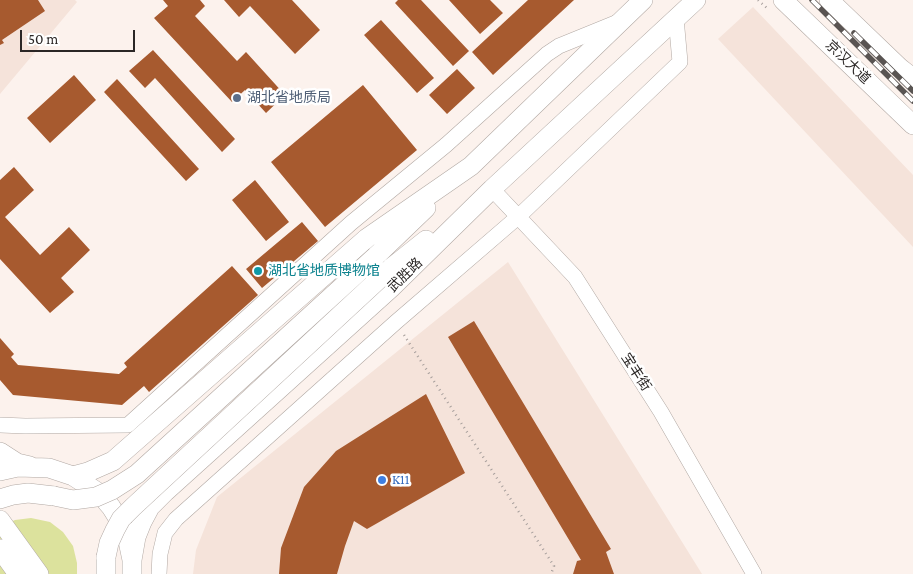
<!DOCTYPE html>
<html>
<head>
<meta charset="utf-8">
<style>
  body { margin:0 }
  #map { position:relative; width:913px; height:574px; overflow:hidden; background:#fcf2ed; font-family:"Crimson Pro",serif }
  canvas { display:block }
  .scale { position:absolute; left:20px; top:30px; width:115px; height:22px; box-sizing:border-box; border:2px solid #2b2726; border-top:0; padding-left:6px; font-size:15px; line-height:18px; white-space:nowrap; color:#2b2726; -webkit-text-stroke:4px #fff; paint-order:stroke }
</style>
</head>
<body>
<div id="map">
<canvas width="913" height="574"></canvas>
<div class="scale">50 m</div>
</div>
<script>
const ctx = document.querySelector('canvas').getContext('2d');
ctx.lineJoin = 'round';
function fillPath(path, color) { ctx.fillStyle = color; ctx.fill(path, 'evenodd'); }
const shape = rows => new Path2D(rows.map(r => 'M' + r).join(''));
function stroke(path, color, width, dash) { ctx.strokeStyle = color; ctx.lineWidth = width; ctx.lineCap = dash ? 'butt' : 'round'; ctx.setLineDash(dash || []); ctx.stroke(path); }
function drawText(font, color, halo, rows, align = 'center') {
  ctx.font = font + ' "Crimson Pro","Noto Sans SC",serif'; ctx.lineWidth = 5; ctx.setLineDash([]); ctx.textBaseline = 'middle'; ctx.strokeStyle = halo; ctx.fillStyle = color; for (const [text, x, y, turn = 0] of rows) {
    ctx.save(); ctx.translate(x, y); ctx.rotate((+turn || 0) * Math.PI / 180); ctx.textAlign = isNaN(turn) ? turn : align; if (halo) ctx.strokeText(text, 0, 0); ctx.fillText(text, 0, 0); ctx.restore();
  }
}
const built = shape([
  [0,0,75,0,77,2,0,94],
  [753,7,913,175,913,247,718,39],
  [508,262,702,574,193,574,196,550,217,497]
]);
const green = shape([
  [31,518,50,522,63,532,73,546,77,563,77,574,0,574,0,527,15,520]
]);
const building = shape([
  [0,0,38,0,45,11,2,40,4,43,0,45],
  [163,0,200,0,205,6,195,16,237,61,246,52,285,95,266,113,245,90,232,102,154,18,168,6],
  [224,0,292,0,320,30,295,54,250,6,239,17],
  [398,0,421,0,469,51,453,66,395,3],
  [449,0,490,0,503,13,480,34],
  [528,0,574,0,493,75,472,52],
  [381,20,434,78,417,93,364,35],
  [153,50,235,139,222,152,155,78,145,88,129,71],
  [457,69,475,88,447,114,429,95],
  [74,75,96,100,50,143,27,118],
  [117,79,199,169,186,181,104,92],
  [363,85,417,150,325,227,271,162],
  [14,167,34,190,5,217,40,255,69,227,90,250,61,278,74,292,50,313,0,259,0,180],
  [255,180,289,222,266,241,232,200],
  [302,222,318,241,262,288,246,269],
  [232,266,258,295,149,392,144,386,122,405,13,395,0,380,0,338,14,354,11,357,18,365,119,374,127,367,124,363],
  [474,321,611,549,606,552,614,574,573,574,577,561,581,560,448,337],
  [426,394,465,473,367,529,354,521,345,546,337,574,279,574,281,548,304,487,336,451]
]);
const path = shape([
  [758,0,768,9],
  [404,335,554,566,551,574]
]);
const minor = shape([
  [492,189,575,277,661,412,754,574],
  [0,425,25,426,128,425,351,223,446,145,547,54,559,46,618,22],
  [159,574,160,554,165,533,176,519,396,322,519,216,680,62,676,18]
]);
const major = shape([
  [783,0,913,125],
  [829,0,900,68,913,78],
  [376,256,426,208],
  [391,268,426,240],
  [0,452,17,463,30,466],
  [0,471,18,467,49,468,73,476,99,493,111,507,121,523,128,541,132,560,132,574],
  [73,476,88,472,113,461,367,238,471,166,643,0],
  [0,499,13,495,28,493,54,496],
  [0,520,39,574],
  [0,549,18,574],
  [106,557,106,574],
  [132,560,136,537,142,522,150,507,165,492,391,288,492,189,696,0]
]);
const rail = shape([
  [812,0,913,101],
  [854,33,913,91]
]);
const majorBridge = shape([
  [54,496,73,500,96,497,112,490,137,474,376,256],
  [106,557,109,543,115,530,121,519,133,507,391,268]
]);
const markers = [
  [237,98,5,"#5c6f8a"],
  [258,271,5,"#0f9aa8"],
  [382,480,5,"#3f7fe0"]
];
const streetNames = [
  ["京汉大道",848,62,44],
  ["武胜路",405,275,-44],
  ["宝丰街",636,372,57]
];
const serviceNames = [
  ["湖北省地质局",247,98]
];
const cultureNames = [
  ["湖北省地质博物馆",268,271]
];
const shopNames = [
  ["K11",392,480]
];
fillPath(built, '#f5e3da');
fillPath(green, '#dce29d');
fillPath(building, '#a75a2f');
stroke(minor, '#b1a8a3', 16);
stroke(major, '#b1a8a3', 20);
stroke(path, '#a79f9c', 2.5, [1, 4]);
stroke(minor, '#fff', 15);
stroke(major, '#fff', 19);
stroke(rail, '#595452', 5.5);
stroke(rail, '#fff', 4, [11]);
stroke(majorBridge, '#b1a8a3', 20, []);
stroke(majorBridge, '#fff', 19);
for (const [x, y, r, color] of markers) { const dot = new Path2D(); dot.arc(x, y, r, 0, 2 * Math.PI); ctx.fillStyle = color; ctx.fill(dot); stroke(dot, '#fff', 2); }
drawText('14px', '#2b2726', '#fff', streetNames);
drawText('14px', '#4e5e75', '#fff', serviceNames, 'left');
drawText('14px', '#0d838f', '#fff', cultureNames, 'left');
drawText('14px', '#366cbe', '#fff', shopNames, 'left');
</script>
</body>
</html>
